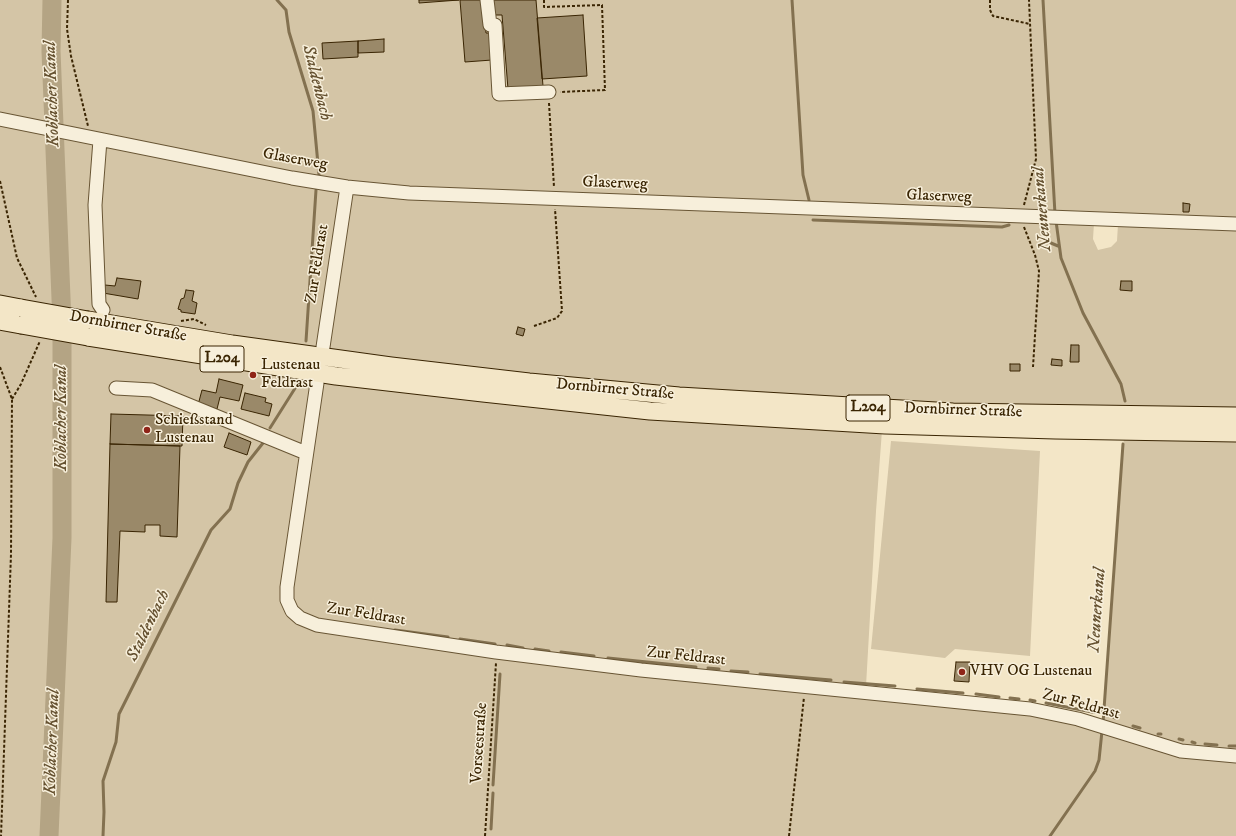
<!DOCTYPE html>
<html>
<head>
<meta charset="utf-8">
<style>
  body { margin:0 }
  canvas { display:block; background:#f3e6c7 }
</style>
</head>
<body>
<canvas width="1236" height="836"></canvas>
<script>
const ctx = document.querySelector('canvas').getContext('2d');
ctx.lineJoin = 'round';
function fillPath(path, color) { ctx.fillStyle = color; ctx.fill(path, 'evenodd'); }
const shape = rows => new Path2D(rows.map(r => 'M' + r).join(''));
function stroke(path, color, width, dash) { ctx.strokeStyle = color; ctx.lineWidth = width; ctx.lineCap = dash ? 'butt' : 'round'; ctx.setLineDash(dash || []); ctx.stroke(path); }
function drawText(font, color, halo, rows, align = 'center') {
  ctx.font = font + ' "IM FELL DW Pica",serif'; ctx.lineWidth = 3; ctx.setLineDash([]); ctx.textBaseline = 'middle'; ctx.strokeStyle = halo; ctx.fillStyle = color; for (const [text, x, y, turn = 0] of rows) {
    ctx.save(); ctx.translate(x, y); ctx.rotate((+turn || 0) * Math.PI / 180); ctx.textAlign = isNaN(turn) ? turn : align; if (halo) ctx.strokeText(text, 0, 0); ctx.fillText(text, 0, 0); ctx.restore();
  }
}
const green = shape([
  [0,0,1236,0,1236,220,1094,223,1093,239,1098,250,1111,247,1117,241,1118,224,1236,228,1236,410,883,417,876,511,866,686,1049,716,1236,760,1236,836,56,836,67,557,68,308,57,307,51,677,44,836,0,836],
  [1124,438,1236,439,1236,753,1170,744,1103,723],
  [891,441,1040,451,1030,656,955,649,945,658,871,649]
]);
const stream = shape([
  [277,0,286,10,289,32,313,111,319,175],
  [792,0,803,175,809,200],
  [1043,0,1055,214],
  [813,220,1002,227,1009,225],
  [1056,221,1061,258,1083,313,1121,384,1125,401],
  [1051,243,1058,246],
  [306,341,316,190],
  [270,428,299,382],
  [395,630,448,637],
  [460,639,495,644],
  [507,645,523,648],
  [535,649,549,651],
  [561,652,594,656],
  [608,658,696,667],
  [708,668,719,669],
  [731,671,748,672],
  [760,674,831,680],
  [844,682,895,686],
  [917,689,963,693],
  [976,694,999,697],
  [1010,698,1019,699],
  [1030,700,1035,701],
  [1046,703,1092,712,1104,712,1115,718],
  [1103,723,1123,444],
  [1133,726,1140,728],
  [1158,734,1161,734],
  [1179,739,1183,740],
  [1192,742,1195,743],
  [1205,744,1217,745],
  [1229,746,1236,746],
  [493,785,500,674],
  [491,829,493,793],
  [103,836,104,812,103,781,116,742,119,714,211,530,230,509,238,483,248,462,263,443],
  [1050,836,1095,771,1099,760,1102,731]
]);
const river = shape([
  [49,836,62,538,62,323,51,51,52,0]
]);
const building = shape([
  [419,0,459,0,419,3,419,0],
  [460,0,483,0,486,33,490,33,492,60,465,62,460,0],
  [493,0,536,0,543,86,508,89,502,15,494,15,493,0],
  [583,15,587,76,542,79,537,18,583,15],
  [384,39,384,52,358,53,358,41,384,39],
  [358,41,358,57,323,59,322,43,358,41],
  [1183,203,1190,204,1189,212,1183,212,1183,203],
  [117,278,141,281,138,299,103,293,105,285,115,286,117,278],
  [1121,281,1132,281,1132,291,1120,290,1121,281],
  [186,290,194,291,192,301,197,303,195,314,181,312,181,310,178,309,181,299,184,298,186,290],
  [518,327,525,329,523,336,516,334,518,327],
  [1071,345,1079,345,1079,362,1070,362,1071,345],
  [1052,359,1062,360,1062,366,1051,365,1052,359],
  [1010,364,1020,364,1020,371,1010,371,1010,364],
  [219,379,243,385,239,401,220,397,217,409,198,405,202,390,216,393,219,379],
  [245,393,266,398,265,402,272,404,269,416,241,409,245,393],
  [111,414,183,416,182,446,110,444,111,414],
  [229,433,251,442,247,455,224,447,229,433],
  [110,444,180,446,177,537,160,536,160,525,145,525,145,532,120,531,117,602,106,602,110,444],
  [956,662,970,662,969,682,954,681,956,662]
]);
const path = shape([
  [68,0,67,29,71,56,88,126],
  [544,0,544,7,602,5,605,90,560,92],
  [990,0,990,10,993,16,1030,24],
  [549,103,554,187],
  [0,181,17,258,36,297],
  [1024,205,1036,159,1029,0],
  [1024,227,1035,255,1039,271,1033,367],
  [181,321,194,319,206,325],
  [534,326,557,318,562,311,555,209],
  [0,367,12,399,11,554,1,836],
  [12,399,21,384,40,341],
  [485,836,496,663],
  [789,836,804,697]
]);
const minor = shape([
  [487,0,490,25,495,25,499,94,549,92],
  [0,119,292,178,347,187,409,193,1236,224],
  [100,140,95,205,99,304,103,310],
  [323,347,347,187],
  [317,383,287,587,287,600,292,611,300,618,317,625,496,652,641,670,1030,709,1078,719,1181,751,1236,756],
  [116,388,152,390,306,453]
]);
const major = shape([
  [0,304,21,308],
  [88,320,232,344,391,366,529,382,679,396,953,412,1236,416],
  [0,321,21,325],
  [88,337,336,376,483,393,650,411,885,425,1055,430,1236,433]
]);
const majorBridge = shape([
  [21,308,88,320],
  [21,325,88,337]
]);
const markers = [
  [253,375,4,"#8f2418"],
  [147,430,4,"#8f2418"],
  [962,672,4,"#8f2418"]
];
const shields = [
  [222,359,44],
  [868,408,44]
];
const shieldNames = [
  ["L204",222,359],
  ["L204",868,408]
];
const streetNames = [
  ["Glaserweg",295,160,10],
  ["Glaserweg",615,184,2],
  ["Glaserweg",939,197,2],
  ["Zur Feldrast",318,264,-81],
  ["Dornbirner Straße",128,327,10],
  ["Dornbirner Straße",615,390,5],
  ["Dornbirner Straße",963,411,2],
  ["Zur Feldrast",366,615,9],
  ["Zur Feldrast",686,657,6],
  ["Zur Feldrast",1081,705,15],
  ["Vorseestraße",480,743,-86]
];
const poiNames = [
  ["Lustenau",261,366],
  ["Feldrast",261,384],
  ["Schießstand",155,421],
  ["Lustenau",155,439],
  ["VHV OG Lustenau",970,672]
];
const waterNames = [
  ["Staldenbach",316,83,76],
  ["Koblacher Kanal",53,94,-92],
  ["Neunerkanal",1043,209,-95],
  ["Koblacher Kanal",62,418,-90],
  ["Neunerkanal",1098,610,-86],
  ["Staldenbach",149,626,-64],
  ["Koblacher Kanal",53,742,-88]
];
fillPath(green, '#d4c5a6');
stroke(stream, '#837150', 3);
stroke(river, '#b4a484', 19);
fillPath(building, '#9a8969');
stroke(building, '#3a2503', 1);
stroke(minor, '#685534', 15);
stroke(major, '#3a2503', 19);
stroke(path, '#3a2503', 2, [3, 2]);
stroke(minor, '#f7efdb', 13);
stroke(major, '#f3e6c7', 17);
stroke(majorBridge, '#3a2503', 19, []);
stroke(majorBridge, '#f3e6c7', 17);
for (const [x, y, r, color] of markers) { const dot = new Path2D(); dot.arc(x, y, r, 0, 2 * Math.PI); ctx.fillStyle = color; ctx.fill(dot); stroke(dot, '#f7efdb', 1.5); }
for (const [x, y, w] of shields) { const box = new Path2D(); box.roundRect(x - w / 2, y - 13, w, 26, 3); ctx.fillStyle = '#f7efdb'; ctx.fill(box); stroke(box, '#3a2503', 1); }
drawText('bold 15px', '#3a2503', null, shieldNames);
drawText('16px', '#3a2503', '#f7efdb', streetNames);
drawText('16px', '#3a2503', '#f7efdb', poiNames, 'left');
drawText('italic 17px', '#655130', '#f7efdb', waterNames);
</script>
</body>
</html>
